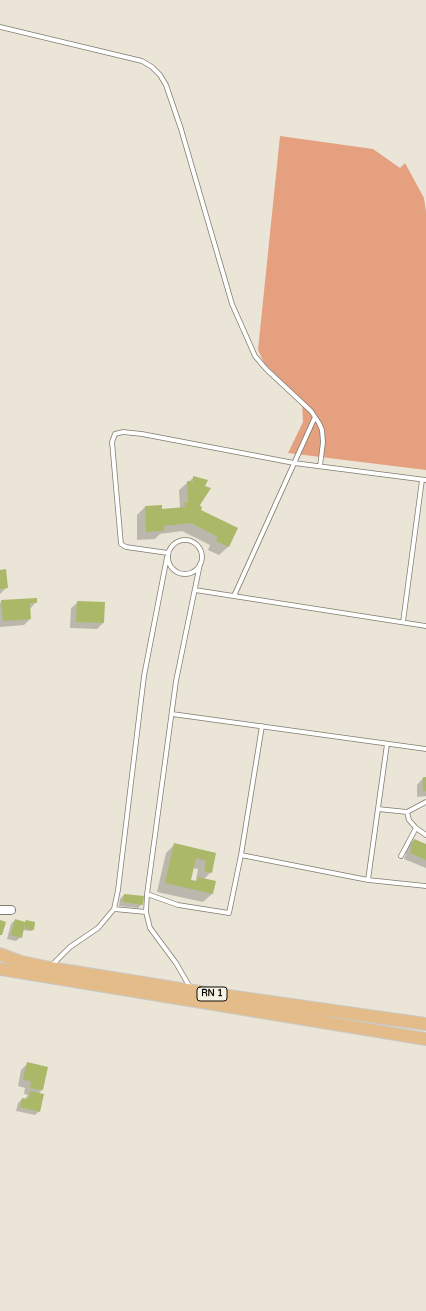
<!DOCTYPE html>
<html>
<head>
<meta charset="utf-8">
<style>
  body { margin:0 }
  canvas { display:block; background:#eae5d7 }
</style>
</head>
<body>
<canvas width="426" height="1311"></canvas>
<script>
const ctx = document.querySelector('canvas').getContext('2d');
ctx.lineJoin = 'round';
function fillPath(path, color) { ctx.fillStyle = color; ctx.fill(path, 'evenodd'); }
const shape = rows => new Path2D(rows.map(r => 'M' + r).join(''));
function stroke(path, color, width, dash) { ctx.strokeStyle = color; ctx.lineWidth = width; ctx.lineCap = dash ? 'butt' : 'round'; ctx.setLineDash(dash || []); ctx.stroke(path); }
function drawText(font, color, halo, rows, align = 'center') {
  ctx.font = font + ' "Varela Round",sans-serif'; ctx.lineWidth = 4; ctx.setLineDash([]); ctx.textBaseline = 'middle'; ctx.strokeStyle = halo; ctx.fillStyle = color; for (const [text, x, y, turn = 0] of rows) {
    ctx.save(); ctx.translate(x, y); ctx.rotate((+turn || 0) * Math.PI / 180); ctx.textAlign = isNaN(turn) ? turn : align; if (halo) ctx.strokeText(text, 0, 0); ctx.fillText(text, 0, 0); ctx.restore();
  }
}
const green = shape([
  [280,136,373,149,400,168,405,163,424,198,426,212,426,470,288,453,303,422,302,401,264,363,258,350]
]);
const shadow = shape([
  [194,477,199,510,236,528,228,547,219,555,208,550,210,545,182,531,160,534,155,539,137,540,137,515,145,507,161,510,180,508,179,490],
  [0,571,7,587,0,594],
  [2,601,36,602,30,609,30,619,24,625,0,627,0,603],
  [78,602,103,623,97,629,70,628,71,608],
  [423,778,426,778,426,796,417,797,417,785],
  [414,840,426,845,426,868,404,859,406,854,405,853,407,846],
  [175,844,215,853,211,872,204,879,212,894,203,902,157,892,166,853],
  [192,868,198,869,196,880,194,882,190,881],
  [124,895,142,904,138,908,119,906,120,899],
  [15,920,25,923,33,930,31,931,22,930,21,937,16,941,7,939,11,924],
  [27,1064,46,1068,42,1090,38,1094,39,1111,35,1115,16,1111,18,1103,22,1099,25,1099,28,1095,24,1094,25,1088,18,1086,21,1070]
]);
const building = shape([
  [193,476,208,480,205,486,211,488,200,505,202,508,201,510,238,528,229,547,216,541,218,537,191,523,164,526,164,531,146,532,145,506,162,505,162,509,185,507,184,503,188,502,187,481,193,482],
  [6,569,8,588,0,589,0,570],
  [37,598,37,603,30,603,31,619,3,621,1,600],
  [77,601,105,602,104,623,76,622],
  [423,777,426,777,426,791,423,792],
  [414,839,426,844,426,860,410,853,412,847,410,847],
  [174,843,216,853,212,873,204,871,206,861,196,858,191,880,197,881,198,877,216,881,213,894,165,883],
  [124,894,144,896,143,905,123,902],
  [15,919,25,922,26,920,35,922,34,930,25,929,25,923,22,938,11,935],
  [0,920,6,922,2,935,0,935],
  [27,1062,48,1067,43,1090,30,1088,31,1081,23,1080],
  [30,1091,44,1094,40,1112,20,1107,22,1098,28,1099]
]);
const service = shape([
  [0,27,142,61,152,67,160,75,166,85,181,129,232,304,255,356,266,369,311,411,319,423,322,430,323,442,320,466],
  '168 557a17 17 0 1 1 34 0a17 17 0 1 1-34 0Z',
  [168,553,126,547,121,544,112,442,115,434,123,432,142,434,294,463,426,480],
  [195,590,426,626],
  [234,596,315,417],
  [403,622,422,480],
  [172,714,426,749],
  [378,809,407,812,426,802],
  [407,812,409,820,416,828,426,835],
  [241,855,262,726],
  [401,856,416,828],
  [368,880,387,744],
  [147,894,178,905,229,913,241,855,368,880,426,886],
  [114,909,146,912],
  [51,966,70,947,98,928,114,909,118,890,144,676,167,557],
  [191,989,176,963,150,928,146,912,147,894,176,681,200,564]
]);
const minor = shape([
  [0,910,11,910]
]);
const primary = shape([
  [0,954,21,962,50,968,193,991,426,1024],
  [0,969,426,1039]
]);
const shields = [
  [212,994,30]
];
const shieldNames = [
  ["RN 1",212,994]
];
fillPath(green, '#e4a07f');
fillPath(shadow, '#0003');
fillPath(building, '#abb868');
stroke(service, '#807c6f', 5.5);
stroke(minor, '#807c6f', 10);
stroke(primary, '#cac9c8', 14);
stroke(service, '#fff', 4);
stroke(minor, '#fff', 8);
stroke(primary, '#e3bc89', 12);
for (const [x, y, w] of shields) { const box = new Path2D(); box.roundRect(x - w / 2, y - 7, w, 14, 3); ctx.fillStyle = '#f7f3e4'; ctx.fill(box); stroke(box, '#0d0b07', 1); }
drawText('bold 9px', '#0d0b07', null, shieldNames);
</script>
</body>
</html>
